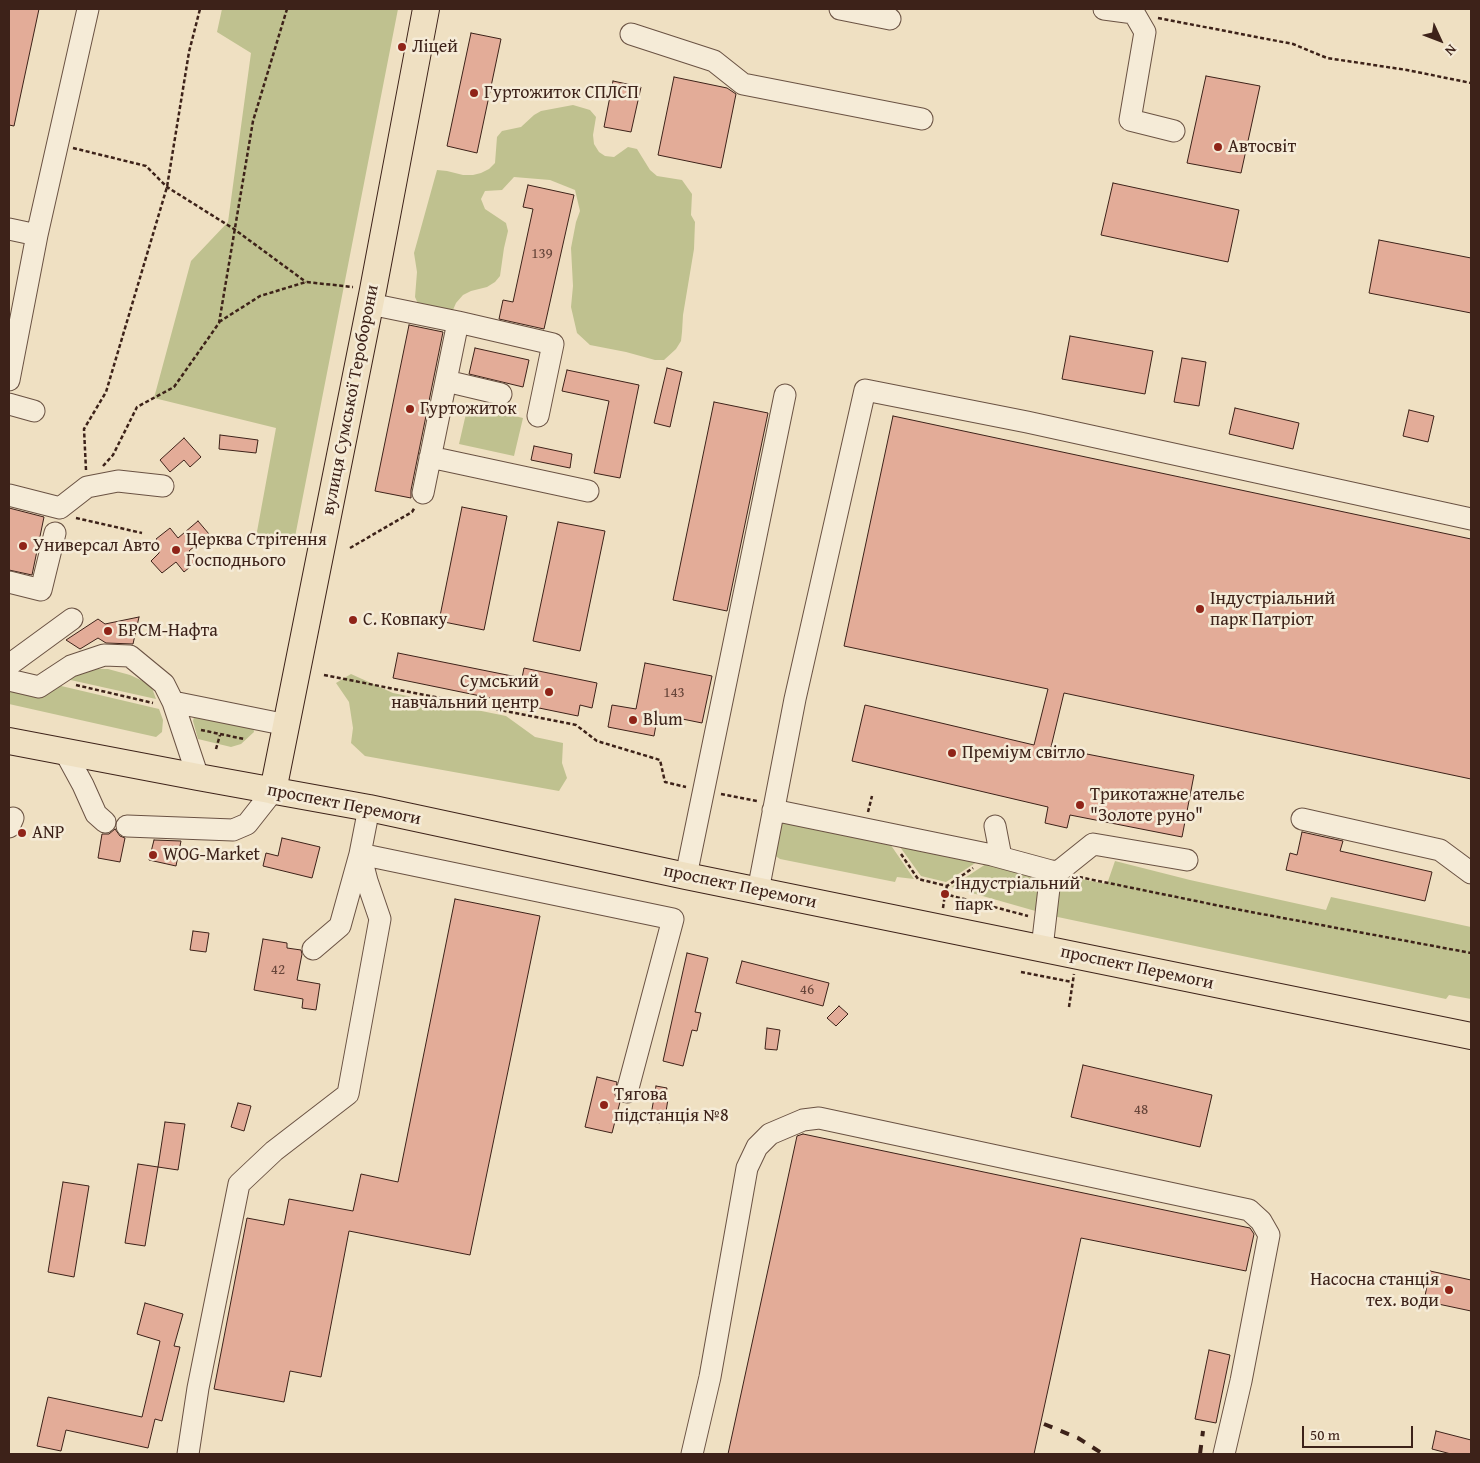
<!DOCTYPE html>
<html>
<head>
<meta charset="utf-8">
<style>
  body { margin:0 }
  #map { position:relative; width:1480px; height:1463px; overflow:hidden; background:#efe0c2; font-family:"Gentium Book Plus",serif }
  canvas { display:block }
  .frame { position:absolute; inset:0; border:10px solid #3d2219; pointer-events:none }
  .north { position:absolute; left:1415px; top:15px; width:50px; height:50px; -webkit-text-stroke:4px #f5ebd7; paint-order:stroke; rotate:133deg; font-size:14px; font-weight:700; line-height:20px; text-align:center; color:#3d2219 }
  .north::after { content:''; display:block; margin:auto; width:18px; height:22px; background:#3d2219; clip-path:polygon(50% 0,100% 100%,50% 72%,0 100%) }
  .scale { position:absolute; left:1302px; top:1426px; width:111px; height:22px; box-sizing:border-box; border:2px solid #3d2219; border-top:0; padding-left:6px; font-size:15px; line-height:18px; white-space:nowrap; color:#3d2219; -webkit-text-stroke:4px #f5ebd7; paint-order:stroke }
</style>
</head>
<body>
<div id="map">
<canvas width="1480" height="1463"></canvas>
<div class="frame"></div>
<div class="north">N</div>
<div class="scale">50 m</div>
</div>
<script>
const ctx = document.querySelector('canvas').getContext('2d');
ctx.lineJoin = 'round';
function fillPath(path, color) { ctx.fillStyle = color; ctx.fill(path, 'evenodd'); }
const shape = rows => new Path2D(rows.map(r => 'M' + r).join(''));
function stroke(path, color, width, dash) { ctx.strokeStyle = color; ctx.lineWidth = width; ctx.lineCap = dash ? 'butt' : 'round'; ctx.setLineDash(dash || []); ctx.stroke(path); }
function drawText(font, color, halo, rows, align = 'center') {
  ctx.font = font + ' "Gentium Book Plus",serif'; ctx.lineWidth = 5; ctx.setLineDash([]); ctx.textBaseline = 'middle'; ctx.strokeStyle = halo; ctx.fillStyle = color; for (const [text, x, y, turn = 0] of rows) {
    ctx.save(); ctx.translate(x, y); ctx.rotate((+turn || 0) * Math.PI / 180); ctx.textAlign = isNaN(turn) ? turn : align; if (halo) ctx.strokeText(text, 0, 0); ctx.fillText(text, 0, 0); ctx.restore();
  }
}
const green = shape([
  [222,9,398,9,294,542,256,537,276,428,154,398,191,261,228,222,251,53,217,32],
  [573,105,590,110,596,117,593,135,594,144,599,152,605,156,614,157,628,147,637,149,650,170,657,176,682,180,692,194,691,215,695,222,694,249,683,315,682,332,681,341,676,349,664,360,655,360,626,352,590,345,577,333,571,307,573,286,571,248,576,222,580,211,575,190,550,180,514,177,502,190,485,191,481,199,485,209,506,223,508,231,504,248,500,276,495,282,487,287,471,291,463,295,456,303,453,310,419,306,415,297,417,272,414,253,437,170,447,171,463,175,473,175,481,173,489,169,495,163,497,137,502,131,521,127,534,115,541,111],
  [468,405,523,418,514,456,459,444],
  [94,669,108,669,130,675,147,683,152,688,156,699,66,679],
  [351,674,393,693,506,716,535,737,563,743,562,763,567,778,559,791,365,756,351,743,353,728,349,702,336,683],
  [57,685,159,709,163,720,162,732,156,737,9,704,9,688],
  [194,717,253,726,254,732,241,744,231,747,198,739,193,721],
  [779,814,886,838,914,879,897,877,895,882,780,859,774,855],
  [895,840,983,858,946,882,921,876],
  [992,860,1045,873,1039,912,951,887],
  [1115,861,1190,880,1326,910,1331,897,1471,927,1471,999,1449,995,1446,999,1053,916,1057,880,1065,876,1107,884]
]);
const building = shape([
  [9,9,39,9,14,126,9,125,9,9],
  [471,33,501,39,477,153,447,146,471,33],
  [1206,76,1260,86,1241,173,1187,163,1206,76],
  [674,77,727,88,736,94,721,168,658,155,674,77],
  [613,81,641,87,631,132,604,127,613,81],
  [1113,183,1239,210,1228,262,1101,235,1113,183],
  [528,185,574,195,544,329,499,319,503,300,513,302,533,209,523,207,528,185],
  [1379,240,1471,258,1471,313,1369,293,1379,240],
  [409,325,443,332,411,490,411,498,375,491,409,325],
  [1070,336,1153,351,1145,394,1062,379,1070,336],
  [475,348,529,360,523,387,469,374,475,348],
  [1182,358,1206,362,1199,406,1174,402,1182,358],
  [667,368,682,372,670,427,654,423,667,368],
  [567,370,639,385,620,478,594,473,609,401,562,391,567,370],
  [714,402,768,413,727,611,673,600,714,402],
  [1235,408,1299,423,1293,449,1229,434,1235,408],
  [1409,410,1434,416,1428,442,1403,436,1409,410],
  [893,416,1471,539,1471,779,1064,693,1051,747,1194,775,1182,837,1070,815,1067,828,1045,823,1048,807,852,761,865,705,1034,745,1048,689,844,646,893,416],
  [220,435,258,440,256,453,219,449,220,435],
  [184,438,201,457,190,467,184,460,170,472,160,460,184,438],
  [534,446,572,454,570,468,531,460,534,446],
  [462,507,507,516,484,630,439,621,462,507],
  [9,508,44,517,32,575,9,570,9,508],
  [198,521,209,534,189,551,197,561,184,572,176,562,162,573,151,561,159,553,160,544,156,539,170,528,178,538,198,521],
  [558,522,605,531,580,651,533,641,558,522],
  [139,617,133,644,106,643,98,638,80,649,66,640,98,619,105,624,139,617],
  [398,653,522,678,524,668,597,683,592,708,580,705,578,716,393,678,398,653],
  [645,663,712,676,702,723,658,714,654,736,608,727,612,705,636,709,645,663],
  [115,829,120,836,125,838,120,862,98,858,102,834,109,834,115,829],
  [1302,832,1343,841,1340,851,1432,872,1425,901,1286,870,1290,853,1297,855,1302,832],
  [282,838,320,847,312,878,263,866,266,853,278,856,282,838],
  [154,840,181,841,176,866,149,860,154,840],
  [455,899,540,916,470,1255,349,1231,321,1377,290,1371,284,1402,214,1389,247,1218,284,1225,289,1199,353,1211,361,1174,398,1182,455,899],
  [193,931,209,933,206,952,190,950,193,931],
  [263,939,287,943,287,948,301,950,302,954,297,980,320,984,316,1010,302,1008,303,999,254,990,263,939],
  [687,953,708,958,695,1012,701,1013,697,1031,692,1030,683,1066,663,1061,687,953],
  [742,961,829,983,823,1006,736,983,742,961],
  [839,1006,848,1014,836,1026,827,1018,839,1006],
  [767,1028,780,1030,777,1050,765,1049,767,1028],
  [1083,1065,1212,1095,1200,1147,1071,1117,1083,1065],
  [597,1077,617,1082,615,1095,620,1102,612,1133,585,1127,597,1077],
  [656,1086,667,1088,665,1098,668,1099,665,1118,661,1118,660,1123,650,1121,656,1086],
  [238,1103,251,1106,244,1131,231,1127,238,1103],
  [165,1122,185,1124,178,1170,158,1167,165,1122],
  [803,1134,1250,1228,1254,1234,1246,1271,1081,1238,1034,1454,728,1454,797,1136,803,1134],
  [138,1164,158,1167,145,1246,125,1243,138,1164],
  [63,1182,89,1186,74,1277,48,1272,63,1182],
  [1430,1271,1471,1280,1471,1311,1424,1301,1430,1271],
  [145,1303,183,1314,174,1346,180,1347,162,1421,155,1419,148,1448,66,1430,61,1451,37,1446,48,1397,142,1417,160,1341,137,1334,145,1303],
  [1209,1350,1230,1355,1216,1423,1195,1419,1209,1350],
  [1436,1431,1471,1440,1471,1454,1451,1454,1432,1449,1436,1431]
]);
const path = shape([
  [1158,18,1293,44,1327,58,1407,70,1471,83],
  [73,148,146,166,167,187,234,229,306,282],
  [219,322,260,296,306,282,353,287],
  [103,466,113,455,137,407,174,387,219,323,253,121,287,9],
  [86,470,84,429,106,392,167,187,189,52,200,9],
  [76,518,142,533],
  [350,548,412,512,415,507],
  [324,675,576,725,597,741,660,760,665,782,686,787],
  [76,685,153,703],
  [201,730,244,739],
  [216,749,220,735],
  [721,794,757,801],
  [868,812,872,796],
  [901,854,918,879,947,886,973,868],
  [1079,877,1235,909,1471,953],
  [947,886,945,894,1028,916],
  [943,908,945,894],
  [1021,972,1072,982],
  [1069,1007,1074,974]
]);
const minor = shape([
  [840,9,890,19],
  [1104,9,1134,13,1145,32,1130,120,1174,131],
  [631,34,714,61,743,84,922,119],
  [9,229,37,235],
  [370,304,458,322,423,493],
  [458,322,553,344,538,416],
  [9,380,37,235,88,9],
  [446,381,501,394],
  [9,404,34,411],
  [430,457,588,491],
  [9,495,60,508,87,487,118,481,163,486],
  [9,582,41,590,55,533],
  [9,665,72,619],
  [9,680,39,687,71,666,104,655,130,656,164,684,173,702,198,777],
  [173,702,287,725],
  [65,752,83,785,96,814,105,822],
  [773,810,992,855,1051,871],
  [1302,819,1440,850,1471,873],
  [127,826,233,830,247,824,273,791],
  [995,826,1001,857],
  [9,827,13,818],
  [686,876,785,395],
  [758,891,795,699,865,390,1027,422,1471,519],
  [1042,948,1051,871,1058,872,1093,844,1187,860],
  [313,949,340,926,360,854,673,919,627,1092],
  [188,1454,198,1388,239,1184,274,1151,348,1094,380,919,367,881,360,854,369,808],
  [692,1454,710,1377,747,1168,757,1147,770,1134,803,1120,819,1118,1249,1210,1261,1221,1269,1235,1241,1381,1224,1454]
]);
const major = shape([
  [9,741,198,777,369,808,686,876,1471,1036],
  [273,791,373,290,426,9]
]);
const rail = shape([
  [1044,1424,1078,1438,1103,1454],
  [1200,1454,1203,1431]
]);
const markers = [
  [402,47,5,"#8f2418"],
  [474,93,5,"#8f2418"],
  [1218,147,5,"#8f2418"],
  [410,409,5,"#8f2418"],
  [23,546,5,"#8f2418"],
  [176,550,5,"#8f2418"],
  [1200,609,5,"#8f2418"],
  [353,620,5,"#8f2418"],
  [108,631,5,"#8f2418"],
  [549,692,5,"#8f2418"],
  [633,720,5,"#8f2418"],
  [952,753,5,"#8f2418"],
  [1080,805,5,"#8f2418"],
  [22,833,5,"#8f2418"],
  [153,855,5,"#8f2418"],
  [945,894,5,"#8f2418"],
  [604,1105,5,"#8f2418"],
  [1449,1290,5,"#8f2418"]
];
const numberNames = [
  ["139",542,254],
  ["143",674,693],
  ["42",278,970],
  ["46",807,990],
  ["48",1141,1110]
];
const poiNames = [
  ["Ліцей",412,47],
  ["Гуртожиток СПЛСП",484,93],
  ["Автосвіт",1228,147],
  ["Гуртожиток",420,409],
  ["Церква Стрітення",186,540],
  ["Господнього",186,561],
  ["Универсал Авто",33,546],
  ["Індустріальний",1210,599],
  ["парк Патріот",1210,620],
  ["С. Ковпаку",363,620],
  ["БРСМ-Нафта",118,631],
  ["Сумський",539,682,"right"],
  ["навчальний центр",539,703,"right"],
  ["Blum",643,720],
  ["Преміум світло",962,753],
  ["Трикотажне ательє",1090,795],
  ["\"Золоте руно\"",1090,816],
  ["ANP",32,833],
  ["WOG-Market",163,855],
  ["Індустріальний",955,884],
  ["парк",955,905],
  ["Тягова",614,1095],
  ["підстанція №8",614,1116],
  ["Насосна станція",1439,1280,"right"],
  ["тех. води",1439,1301,"right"]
];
const streetNames = [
  ["вулиця Сумської Тероборони",351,400,-79],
  ["проспект Перемоги",344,805,11],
  ["проспект Перемоги",740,887,12],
  ["проспект Перемоги",1137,968,12]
];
fillPath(green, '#bfc18f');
fillPath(building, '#e3ac98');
stroke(building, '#3d2219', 1);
stroke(minor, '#6a5243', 23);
stroke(major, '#3d2219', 28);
stroke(path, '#3d2219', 2.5, [4, 2.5]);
stroke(minor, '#f5ebd7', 21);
stroke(major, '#efe0c2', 26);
stroke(rail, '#3d2219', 4, [9, 9]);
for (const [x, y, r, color] of markers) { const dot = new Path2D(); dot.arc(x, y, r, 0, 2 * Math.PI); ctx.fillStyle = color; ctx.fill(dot); stroke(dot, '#f5ebd7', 2); }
drawText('15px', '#664439', null, numberNames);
drawText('18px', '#3d2219', '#f5ebd7', poiNames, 'left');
drawText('18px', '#3d2219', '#f5ebd7', streetNames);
</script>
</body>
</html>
